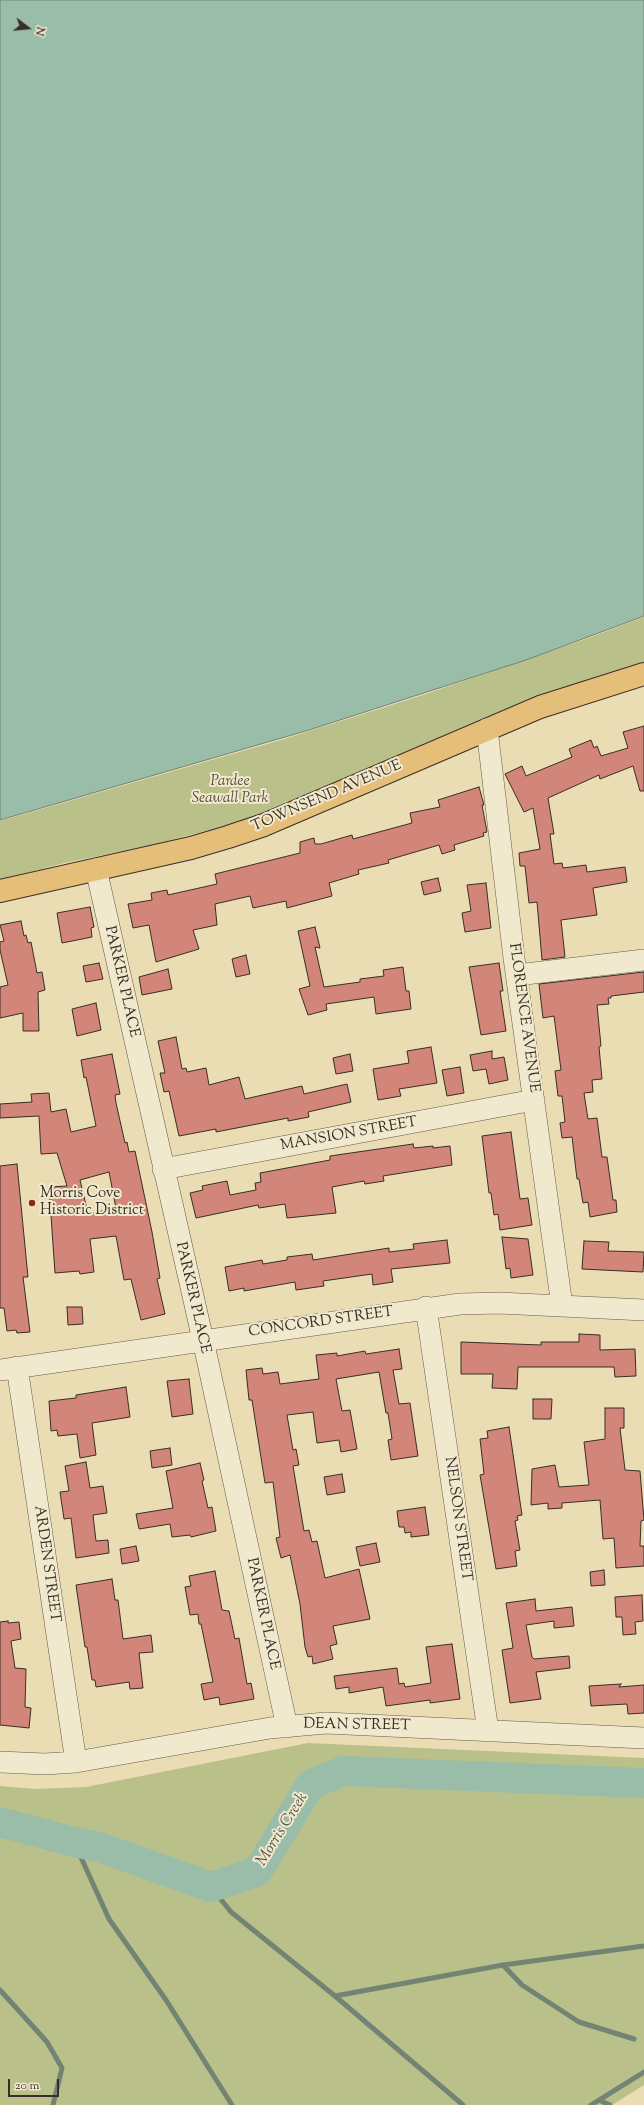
<!DOCTYPE html>
<html>
<head>
<meta charset="utf-8">
<style>
  body { margin:0 }
  #map { position:relative; width:644px; height:2105px; overflow:hidden; background:#eaddb4; font-family:"Sorts Mill Goudy",serif }
  canvas { display:block }
  .north { position:absolute; left:8px; top:8px; width:40px; height:40px; -webkit-text-stroke:3px #f1e9ce; paint-order:stroke; rotate:106deg; font-size:11px; font-weight:700; line-height:16px; text-align:center; color:#392d26 }
  .north::after { content:''; display:block; margin:auto; width:14px; height:18px; background:#392d26; clip-path:polygon(50% 0,100% 100%,50% 72%,0 100%) }
  .scale { position:absolute; left:8px; top:2079px; width:51px; height:18px; box-sizing:border-box; border:2px solid #392d26; border-top:0; padding-left:5px; font-size:12px; line-height:14px; white-space:nowrap; color:#392d26; -webkit-text-stroke:3px #f1e9ce; paint-order:stroke }
</style>
</head>
<body>
<div id="map">
<canvas width="644" height="2105"></canvas>
<div class="north">N</div>
<div class="scale">20 m</div>
</div>
<script>
const ctx = document.querySelector('canvas').getContext('2d');
ctx.lineJoin = 'round';
function fillPath(path, color) { ctx.fillStyle = color; ctx.fill(path, 'evenodd'); }
const shape = rows => new Path2D(rows.map(r => 'M' + r).join(''));
function stroke(path, color, width, dash) { ctx.strokeStyle = color; ctx.lineWidth = width; ctx.lineCap = dash ? 'butt' : 'round'; ctx.setLineDash(dash || []); ctx.stroke(path); }
function drawText(font, color, halo, rows, align = 'center') {
  ctx.font = font + ' "Sorts Mill Goudy",serif'; ctx.lineWidth = 4; ctx.setLineDash([]); ctx.textBaseline = 'middle'; ctx.strokeStyle = halo; ctx.fillStyle = color; for (const [text, x, y, turn = 0] of rows) {
    ctx.save(); ctx.translate(x, y); ctx.rotate((+turn || 0) * Math.PI / 180); ctx.textAlign = isNaN(turn) ? turn : align; if (halo) ctx.strokeText(text, 0, 0); ctx.fillText(text, 0, 0); ctx.restore();
  }
}
const green = shape([
  [644,617,644,662,498,712,244,821,152,845,64,863,0,880,0,821,281,740,420,696,583,640],
  [308,1743,644,1758,644,2085,612,2105,0,2105,0,1828,63,1848,69,1830,0,1812,0,1786,35,1789,86,1787]
]);
const water = shape([
  [0,0,644,0,644,616,526,660,309,730,0,820,0,0],
  [0,1812,69,1830,74,1842,63,1848,0,1828,0,1812]
]);
const stream = shape([
  [74,1842,109,1919,166,2000,232,2105],
  [211,1887,231,1912,335,1996,463,2105],
  [503,1965,522,1985,579,2022,634,2039],
  [0,1990,47,2042,62,2068,53,2105],
  [335,1996,503,1965,644,1946],
  [599,2100,610,2105],
  [591,2105,644,2072]
]);
const river = shape([
  [0,1822,74,1842,99,1847,211,1887,257,1872,311,1784,344,1771,644,1783]
]);
const building = shape([
  [644,726,644,791,640,791,633,766,600,779,599,775,548,798,554,834,550,834,554,864,562,863,563,868,586,865,587,872,625,867,627,882,593,888,597,915,561,920,565,957,542,960,537,902,529,903,525,866,520,866,519,853,540,849,533,808,524,812,505,774,522,766,526,776,572,757,569,749,591,740,594,748,597,746,601,756,628,748,623,732,644,726],
  [479,787,484,805,482,805,487,832,483,833,484,836,454,845,455,850,442,854,439,845,388,860,389,863,358,870,359,874,329,883,332,896,287,908,286,901,253,908,250,896,215,904,217,925,193,930,199,949,156,962,149,925,133,928,128,904,152,900,151,893,167,890,168,895,217,884,215,874,300,853,300,842,314,838,315,844,321,844,352,835,353,839,412,823,410,813,440,807,438,800,479,787],
  [438,878,441,891,424,895,421,882,438,878],
  [486,883,491,928,465,932,462,913,471,911,467,885,486,883],
  [90,907,94,927,91,928,92,937,62,943,57,913,90,907],
  [21,921,24,936,26,935,28,943,31,942,37,973,42,972,45,990,38,992,39,1031,23,1031,23,1013,0,1018,0,987,8,985,0,950,0,942,4,941,0,925,21,921],
  [315,927,320,948,315,947,324,987,360,982,360,979,384,976,383,970,403,967,406,991,409,991,411,1009,376,1014,374,997,326,1004,327,1010,308,1015,299,989,310,986,298,931,315,927],
  [246,955,250,974,236,977,232,959,246,955],
  [99,963,103,979,86,982,83,966,99,963],
  [499,963,503,991,500,991,506,1031,481,1035,469,967,499,963],
  [168,969,172,989,142,995,139,977,168,969],
  [644,972,644,992,611,996,611,998,608,998,609,1004,597,1005,601,1046,599,1047,602,1079,592,1080,593,1092,584,1093,588,1119,597,1118,602,1157,607,1157,613,1200,616,1200,617,1212,590,1217,588,1202,583,1203,579,1179,577,1179,572,1137,562,1138,560,1123,565,1122,562,1096,558,1096,555,1071,561,1070,554,1016,543,1018,539,984,644,972],
  [96,1003,101,1030,77,1036,72,1009,96,1003],
  [176,1037,182,1069,186,1068,187,1072,206,1068,209,1085,239,1077,245,1099,302,1086,304,1094,347,1084,351,1102,308,1112,309,1117,288,1121,288,1118,216,1132,216,1129,179,1136,169,1091,164,1092,160,1073,165,1073,158,1041,176,1037],
  [431,1047,437,1083,399,1089,401,1096,378,1100,373,1069,409,1063,407,1051,431,1047],
  [492,1051,492,1059,504,1057,508,1080,489,1084,486,1069,473,1071,470,1055,492,1051],
  [112,1054,120,1094,115,1095,116,1103,125,1143,127,1142,129,1152,135,1151,152,1232,160,1278,157,1279,165,1314,141,1320,131,1279,124,1280,116,1236,90,1239,94,1272,80,1274,79,1271,55,1273,49,1187,67,1186,57,1153,41,1154,39,1116,0,1118,0,1104,32,1102,31,1094,49,1093,51,1112,66,1109,71,1132,96,1126,86,1077,84,1078,81,1060,112,1054],
  [109,1172,116,1208,88,1214,80,1180,109,1172],
  [350,1054,353,1071,336,1074,333,1058,350,1054],
  [460,1067,464,1093,447,1096,442,1070,460,1067],
  [511,1132,520,1199,528,1198,532,1225,500,1230,498,1214,494,1215,491,1193,489,1193,482,1136,511,1132],
  [413,1144,414,1148,433,1146,433,1148,450,1146,452,1165,383,1176,384,1181,365,1184,364,1181,332,1187,336,1213,287,1218,285,1204,259,1208,258,1205,196,1218,190,1193,203,1190,202,1186,227,1181,230,1195,256,1190,255,1183,261,1182,260,1173,330,1160,330,1156,413,1144],
  [17,1164,28,1277,23,1277,30,1332,17,1333,16,1330,7,1331,4,1308,0,1308,0,1166,17,1164],
  [502,1237,528,1239,533,1275,511,1278,510,1268,506,1269,502,1237],
  [447,1240,450,1263,391,1269,393,1282,373,1285,372,1274,323,1281,324,1286,296,1290,295,1282,244,1291,244,1288,229,1291,225,1267,262,1260,263,1264,287,1260,287,1257,312,1254,313,1260,389,1248,389,1252,414,1249,413,1244,447,1240],
  [584,1241,609,1242,608,1251,644,1252,643,1272,582,1269,584,1241],
  [67,1307,82,1307,83,1324,68,1325,67,1307],
  [579,1334,600,1335,600,1350,635,1349,636,1376,615,1377,614,1367,518,1367,517,1389,492,1388,493,1374,461,1374,461,1342,541,1345,541,1342,579,1342,579,1334],
  [399,1349,402,1369,393,1370,399,1404,410,1403,418,1456,391,1460,388,1440,392,1439,388,1413,386,1413,379,1372,336,1379,342,1411,350,1410,357,1449,341,1452,339,1440,317,1443,313,1412,287,1415,293,1450,296,1449,299,1465,293,1466,304,1531,309,1530,312,1542,317,1541,325,1578,359,1569,370,1619,333,1626,337,1644,330,1646,333,1659,313,1664,312,1656,308,1657,305,1647,300,1604,290,1555,281,1558,276,1538,280,1537,273,1482,265,1483,252,1400,249,1400,246,1370,262,1368,263,1374,278,1372,280,1384,319,1379,316,1355,337,1353,337,1356,365,1351,366,1354,399,1349],
  [189,1379,193,1414,172,1417,167,1381,189,1379],
  [126,1387,130,1417,92,1423,96,1455,80,1458,77,1434,58,1436,57,1430,51,1431,49,1401,76,1398,76,1395,126,1387],
  [533,1399,552,1399,551,1419,533,1419,533,1399],
  [605,1408,624,1408,624,1428,620,1428,625,1470,640,1471,644,1520,641,1521,640,1546,644,1546,644,1566,616,1568,614,1538,603,1539,600,1500,562,1503,562,1508,548,1509,548,1503,531,1505,532,1469,555,1465,559,1487,589,1485,584,1442,605,1439,605,1408],
  [509,1427,522,1515,517,1516,518,1520,515,1521,520,1550,515,1551,517,1566,496,1569,480,1475,484,1474,480,1439,488,1438,487,1431,509,1427],
  [170,1448,172,1465,152,1468,150,1451,170,1448],
  [86,1462,90,1488,103,1486,107,1513,93,1515,96,1541,108,1540,109,1553,76,1558,71,1518,64,1519,60,1492,69,1491,65,1466,86,1462],
  [200,1463,204,1480,202,1481,208,1508,212,1507,216,1531,191,1537,190,1535,172,1537,170,1524,139,1529,136,1514,173,1508,166,1471,200,1463],
  [342,1474,345,1492,327,1495,324,1477,342,1474],
  [425,1507,429,1535,411,1537,411,1532,405,1533,404,1527,399,1527,397,1511,425,1507],
  [376,1543,380,1562,360,1566,356,1547,376,1543],
  [136,1546,139,1561,122,1564,120,1549,136,1546],
  [604,1570,605,1585,591,1586,590,1572,604,1570],
  [215,1571,222,1610,229,1611,235,1639,239,1638,247,1684,251,1683,254,1699,220,1705,219,1697,204,1700,201,1684,213,1682,201,1624,199,1624,198,1614,190,1615,185,1587,191,1586,189,1576,215,1571],
  [112,1579,115,1600,118,1600,123,1639,151,1635,153,1652,139,1653,143,1688,130,1689,129,1682,96,1687,95,1680,92,1680,87,1647,85,1647,76,1585,112,1579],
  [642,1595,643,1621,635,1622,636,1634,623,1635,622,1617,616,1617,615,1597,642,1595],
  [535,1599,536,1611,572,1607,574,1626,554,1628,554,1621,526,1625,532,1657,534,1659,569,1656,570,1668,536,1672,541,1699,510,1703,502,1650,513,1648,506,1603,535,1599],
  [8,1621,8,1623,19,1622,21,1639,11,1641,15,1668,26,1669,25,1707,31,1708,29,1728,0,1725,0,1622,8,1621],
  [452,1644,460,1699,430,1703,430,1700,386,1706,383,1687,349,1693,349,1687,336,1689,334,1676,397,1668,399,1684,404,1683,405,1687,431,1683,426,1647,452,1644],
  [621,1684,619,1687,644,1685,644,1713,628,1714,627,1704,591,1706,589,1686,621,1684]
]);
const minor = shape([
  [487,729,514,958,562,1306],
  [96,869,203,1340,287,1727],
  [517,975,644,960],
  [163,1169,534,1100],
  [426,1307,488,1731],
  [17,1367,76,1762],
  [0,1370,460,1304,499,1303,644,1310],
  [0,1762,45,1764,76,1762,270,1728,326,1723,644,1738]
]);
const major = shape([
  [0,891,191,848,228,837,264,825,540,707,644,674]
]);
const markers = [
  [32,1203,4,"#8f2418"]
];
const parkNames = [
  ["Pardee",230,782],
  ["Seawall Park",230,799]
];
const streetNames = [
  ["TOWNSEND AVENUE",327,797,-23],
  ["PARKER PLACE",121,982,77],
  ["FLORENCE AVENUE",523,1018,82],
  ["MANSION STREET",349,1135,-10],
  ["PARKER PLACE",192,1298,77],
  ["CONCORD STREET",321,1323,-8],
  ["NELSON STREET",457,1519,82],
  ["ARDEN STREET",46,1564,82],
  ["PARKER PLACE",262,1614,78],
  ["DEAN STREET",357,1726,1]
];
const poiNames = [
  ["Morris Cove",40,1194],
  ["Historic District",40,1211]
];
const waterNames = [
  ["Morris Creek",283,1830,-58]
];
fillPath(green, '#bac08a');
fillPath(water, '#99bda8');
stroke(water, '#738374', 1);
stroke(stream, '#738374', 5);
stroke(river, '#99bda8', 30);
fillPath(building, '#d2867a');
stroke(building, '#392d26', 1);
stroke(minor, '#65594a', 22);
stroke(major, '#392d26', 24);
stroke(minor, '#f1e9ce', 21);
stroke(major, '#e5be7a', 22);
for (const [x, y, r, color] of markers) { const dot = new Path2D(); dot.arc(x, y, r, 0, 2 * Math.PI); ctx.fillStyle = color; ctx.fill(dot); stroke(dot, '#f1e9ce', 1.5); }
drawText('italic 15px', '#534a3a', '#f1e9ce', parkNames);
drawText('15px', '#392d26', '#f1e9ce', streetNames);
drawText('15px', '#392d26', '#f1e9ce', poiNames, 'left');
drawText('italic 16px', '#515146', '#f1e9ce', waterNames);
</script>
</body>
</html>
